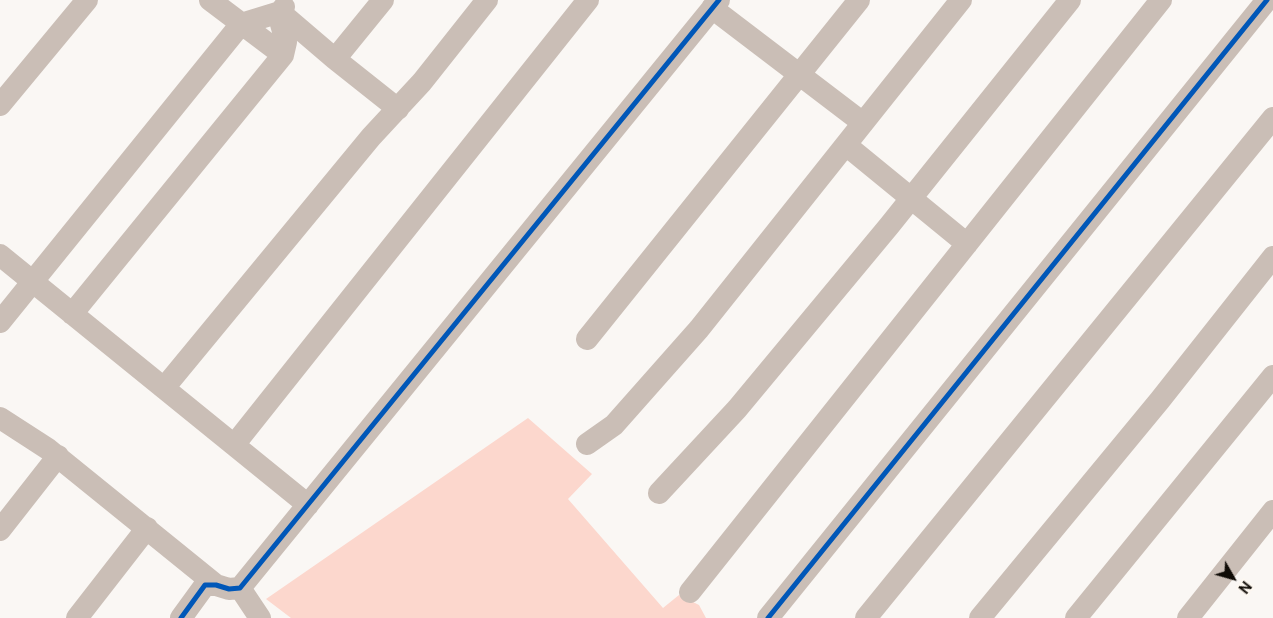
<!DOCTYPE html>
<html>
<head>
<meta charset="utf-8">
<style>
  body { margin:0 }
  #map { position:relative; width:1273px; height:618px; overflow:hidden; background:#faf7f4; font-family:"Public Sans",sans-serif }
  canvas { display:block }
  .north { position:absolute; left:1208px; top:553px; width:50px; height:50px; -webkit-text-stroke:4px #fdf8f1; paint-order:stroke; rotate:128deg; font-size:14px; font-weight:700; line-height:20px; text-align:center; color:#100c07 }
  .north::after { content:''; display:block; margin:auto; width:18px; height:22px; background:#100c07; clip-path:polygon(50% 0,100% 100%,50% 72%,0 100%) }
</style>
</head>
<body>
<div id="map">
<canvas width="1273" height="618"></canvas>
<div class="north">N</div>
</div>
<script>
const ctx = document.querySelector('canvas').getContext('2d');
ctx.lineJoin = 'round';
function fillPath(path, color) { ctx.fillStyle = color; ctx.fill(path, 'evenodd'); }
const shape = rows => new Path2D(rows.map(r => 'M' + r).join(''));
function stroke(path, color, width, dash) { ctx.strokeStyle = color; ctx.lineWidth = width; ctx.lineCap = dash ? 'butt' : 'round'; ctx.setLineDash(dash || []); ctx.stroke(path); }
const green = shape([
  [528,418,592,474,568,499,663,608,679,595,699,605,706,618,291,618,266,599]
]);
const street = shape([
  [210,0,283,55],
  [712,8,863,123],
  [335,59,383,0],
  [0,105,87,0],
  [846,145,967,244],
  [0,255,308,505],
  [72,314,283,55,286,42,281,24,280,12,284,7],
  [0,322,241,24,280,12,335,59,398,109],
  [587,339,859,0],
  [164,388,371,137,422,82,487,0],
  [0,418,48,449,216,585],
  [587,444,614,425,699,329,961,0],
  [234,445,588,0],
  [659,493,737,409,889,226,1070,0],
  [0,530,58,456],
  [240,588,260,618],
  [690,592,1161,0],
  [77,618,147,528],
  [181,618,205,585,216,585,229,589,240,588,719,0],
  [768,618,1267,0],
  [866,618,1273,118],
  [980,618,1160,400,1273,257],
  [1076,618,1273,376],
  [1188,618,1273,511]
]);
const cycleway = shape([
  [181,618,205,585,216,585,229,589,240,588,719,0],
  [768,618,1267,0]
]);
fillPath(green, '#fcd7cd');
stroke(street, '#cabeb6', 22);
stroke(cycleway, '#0057b8', 5);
</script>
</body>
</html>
